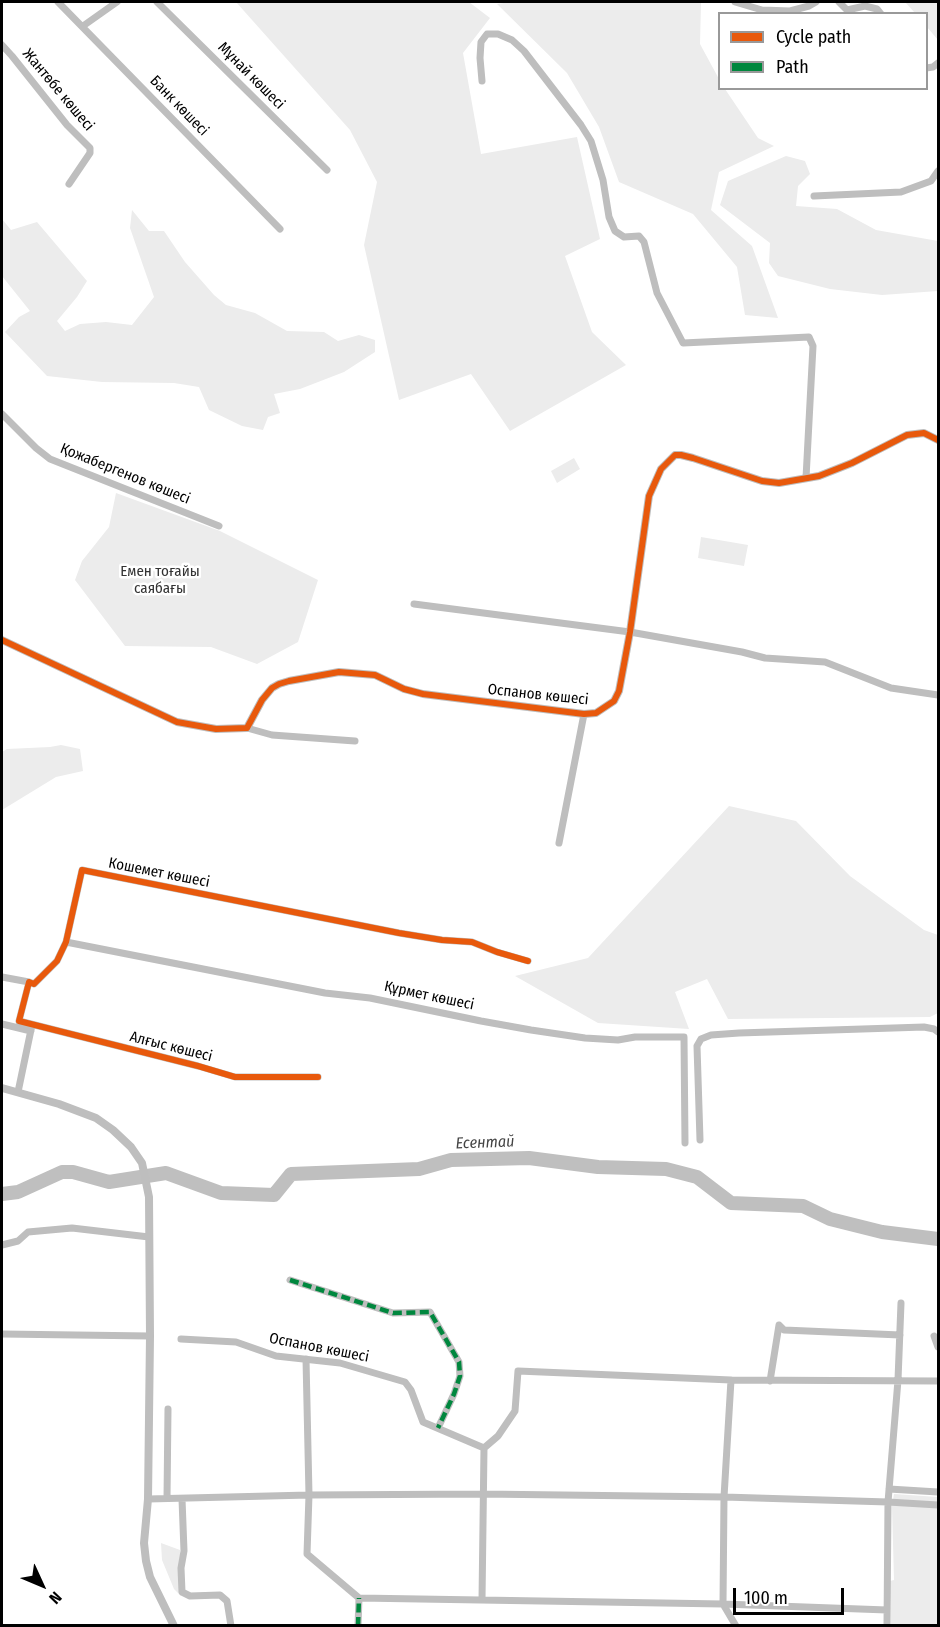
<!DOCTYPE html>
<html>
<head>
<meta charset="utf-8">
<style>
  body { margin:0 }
  #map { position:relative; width:940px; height:1627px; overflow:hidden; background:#fff; font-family:"Fira Sans Condensed",sans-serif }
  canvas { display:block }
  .frame { position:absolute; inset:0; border:3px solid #000; pointer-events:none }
  .legend { position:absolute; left:718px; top:12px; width:210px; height:78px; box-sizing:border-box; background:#fff; border:2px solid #999; margin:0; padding:8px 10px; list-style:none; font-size:18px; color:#000 }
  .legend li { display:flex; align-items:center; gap:12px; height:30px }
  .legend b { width:30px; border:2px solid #999 }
  .north { position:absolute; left:12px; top:1555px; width:60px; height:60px; -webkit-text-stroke:4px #fff; paint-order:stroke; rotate:134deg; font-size:16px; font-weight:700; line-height:24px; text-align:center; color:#000 }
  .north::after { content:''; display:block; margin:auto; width:21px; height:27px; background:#000; clip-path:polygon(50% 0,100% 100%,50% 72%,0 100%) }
  .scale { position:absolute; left:733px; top:1588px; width:111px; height:27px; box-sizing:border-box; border:3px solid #000; border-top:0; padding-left:8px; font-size:18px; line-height:21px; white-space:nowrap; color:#000; -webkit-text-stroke:4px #fff; paint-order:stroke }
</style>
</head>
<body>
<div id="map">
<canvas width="940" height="1627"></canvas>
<div class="frame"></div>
<ul class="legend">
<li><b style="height:8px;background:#e8590c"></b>Cycle path</li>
<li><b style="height:8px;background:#00873e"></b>Path</li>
</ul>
<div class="north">N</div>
<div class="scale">100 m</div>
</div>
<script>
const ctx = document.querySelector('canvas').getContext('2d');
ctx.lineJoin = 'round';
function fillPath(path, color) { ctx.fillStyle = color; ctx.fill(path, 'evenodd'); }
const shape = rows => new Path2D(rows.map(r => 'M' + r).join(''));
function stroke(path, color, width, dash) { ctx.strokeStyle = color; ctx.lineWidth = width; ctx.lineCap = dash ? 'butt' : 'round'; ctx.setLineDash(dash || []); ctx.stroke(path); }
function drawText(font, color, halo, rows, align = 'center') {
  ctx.font = font + ' "Fira Sans Condensed",sans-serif'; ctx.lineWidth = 5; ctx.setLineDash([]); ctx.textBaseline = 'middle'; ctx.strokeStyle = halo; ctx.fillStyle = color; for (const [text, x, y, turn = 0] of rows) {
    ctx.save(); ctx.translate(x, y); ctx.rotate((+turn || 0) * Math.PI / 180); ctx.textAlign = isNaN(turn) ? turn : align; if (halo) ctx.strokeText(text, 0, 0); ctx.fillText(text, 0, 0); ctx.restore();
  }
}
const green = shape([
  [236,2,469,2,490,18,463,53,481,154,577,137,600,239,565,256,592,332,626,365,510,431,471,374,399,400,364,245,377,182,350,130],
  [510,2,701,2,700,44,719,79,720,88,725,89,758,138,774,146,719,172,711,210,752,246,778,318,745,315,737,267,693,214,619,182,599,127,567,73,497,4],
  [905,2,938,2,938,40,927,27,926,14,915,13],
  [786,156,805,161,810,174,798,186,796,206,837,209,876,230,938,241,938,291,882,295,830,289,778,276,769,263,770,243,720,205,728,181],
  [132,210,149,231,164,231,185,262,214,295,226,305,255,313,287,331,324,332,338,341,359,335,375,340,375,352,344,372,300,389,274,394,280,413,268,417,263,430,242,426,209,410,199,387,174,383,102,382,47,376,5,332,19,317,30,311,2,276,2,219,11,230,37,222,87,281,77,297,57,321,65,331,80,324,106,322,132,325,154,297,130,228],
  [574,458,580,469,557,483,551,471],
  [116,493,220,531,318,580,298,642,257,664,211,647,125,646,75,580,82,561,109,527],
  [701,537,748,545,744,566,698,558],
  [61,745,80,749,83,771,56,777,2,810,2,752,7,749,50,747],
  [729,806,796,821,850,876,924,930,938,935,938,1013,930,1017,728,1019,707,979,675,992,689,1029,598,1023,515,976,588,958],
  [894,1494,938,1497,938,1625,891,1625,890,1581,894,1580,892,1506],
  [161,1543,180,1550,181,1596,174,1589,162,1560]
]);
const river = shape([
  [2,1194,18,1192,62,1172,73,1172,109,1182,166,1173,221,1193,274,1195,291,1174,419,1169,451,1160,529,1158,598,1167,666,1169,697,1177,731,1203,803,1206,830,1219,882,1232,938,1239]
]);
const minor = shape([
  [58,2,280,229],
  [157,2,327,170],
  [735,2,762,10,790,11,809,6,816,2],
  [839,2,847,10,865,6,877,9,881,14],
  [83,26,117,2],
  [2,45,12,56,67,125,90,148,90,153,69,184],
  [926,68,933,67,938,63],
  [482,81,480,58,481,42,487,34,498,34,512,40,524,51,581,125,591,141,603,180,609,217,615,231,624,237,639,236,644,242,657,293,683,343,809,337,813,346,806,478],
  [814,196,901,192,931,181,938,171],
  [2,414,36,448,50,459,219,526],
  [414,604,630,632,742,652,765,658,825,662,891,688,938,695],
  [247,728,272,735,355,741],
  [559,843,584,714],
  [66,942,325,993,370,998,481,1021,531,1030,585,1038,618,1040,635,1037,684,1037,685,1143],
  [2,977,29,982],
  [2,1024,31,1031],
  [318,1077,235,1077,198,1066,19,1021,29,982,34,984,57,961,66,942,82,870,399,933,442,940,472,942,497,952,528,961],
  [18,1092,32,1025],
  [700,1140,697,1046,701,1039,711,1035,739,1033,924,1027,934,1029,938,1032],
  [2,1245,18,1241,28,1232,72,1228,149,1237],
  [290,1280,393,1313,430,1312,459,1362,460,1376,454,1394,438,1428],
  [2,1334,150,1336],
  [934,1336,938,1347],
  [181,1339,236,1342,276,1356,340,1363,405,1382,411,1390,423,1422,484,1448,482,1600],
  [306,1359,309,1495,307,1554,359,1598,723,1604,887,1610],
  [731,1380,724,1497,723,1604,736,1626],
  [770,1381,779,1325,784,1330,900,1335],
  [484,1448,498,1436,515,1411,518,1371,731,1380,938,1381],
  [889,1489,938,1492],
  [167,1498,168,1409],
  [148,1499,309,1495,482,1494,724,1497,888,1502,938,1505],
  [182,1499,184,1551,181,1568,182,1592,190,1596,220,1595,227,1601,231,1626],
  [358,1626,359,1598],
  [887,1626,888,1502,898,1380,901,1303]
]);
const tertiary = shape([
  [2,640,177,722,216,729,247,728,262,700,272,688,279,684,289,681,339,672,375,675,404,689,423,694,584,714,596,713,614,701,619,691,630,632,649,496,661,469,675,455,681,455,693,458,762,481,779,483,819,476,852,463,907,435,924,433,938,440],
  [2,1088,59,1104,96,1118,113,1130,131,1147,142,1163,149,1197,150,1336,148,1499,144,1543,146,1561,150,1577,174,1626]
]);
const quiet = shape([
  [290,1280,393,1313,430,1312,459,1362,460,1376,454,1394,438,1428],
  [358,1626,359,1598]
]);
const cycleway = shape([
  [2,640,177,722,216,729,247,728,262,700,272,688,279,684,289,681,339,672,375,675,404,689,423,694,584,714,596,713,614,701,619,691,630,632,649,496,661,469,675,455,681,455,693,458,762,481,779,483,819,476,852,463,907,435,924,433,938,440],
  [318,1077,235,1077,198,1066,19,1021,29,982,34,984,57,961,66,942,82,870,399,933,442,940,472,942,497,952,528,961]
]);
const streetNames = [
  ["Мұнай көшесі",251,76,45],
  ["Жантөбе көшесі",58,90,50],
  ["Банк көшесі",179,106,46],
  ["Қожабергенов көшесі",125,474,22],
  ["Оспанов көшесі",538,695,6],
  ["Кошемет көшесі",159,873,11],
  ["Құрмет көшесі",429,996,12],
  ["Алғыс көшесі",171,1047,14],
  ["Оспанов көшесі",319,1348,11]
];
const parkNames = [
  ["Емен тоғайы",160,572],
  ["саябағы",160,589]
];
const waterNames = [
  ["Есентай",485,1143,-2]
];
fillPath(green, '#ececec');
stroke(river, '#bfbfbf', 14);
stroke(minor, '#bebebe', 7);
stroke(tertiary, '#bebebe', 8);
stroke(quiet, '#00873e', 4.5, [9, 4.5]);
stroke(cycleway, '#e8590c', 6);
drawText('15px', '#000', '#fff', streetNames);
drawText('15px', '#333', '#fff', parkNames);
drawText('italic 16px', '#444', '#fff', waterNames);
</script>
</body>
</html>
